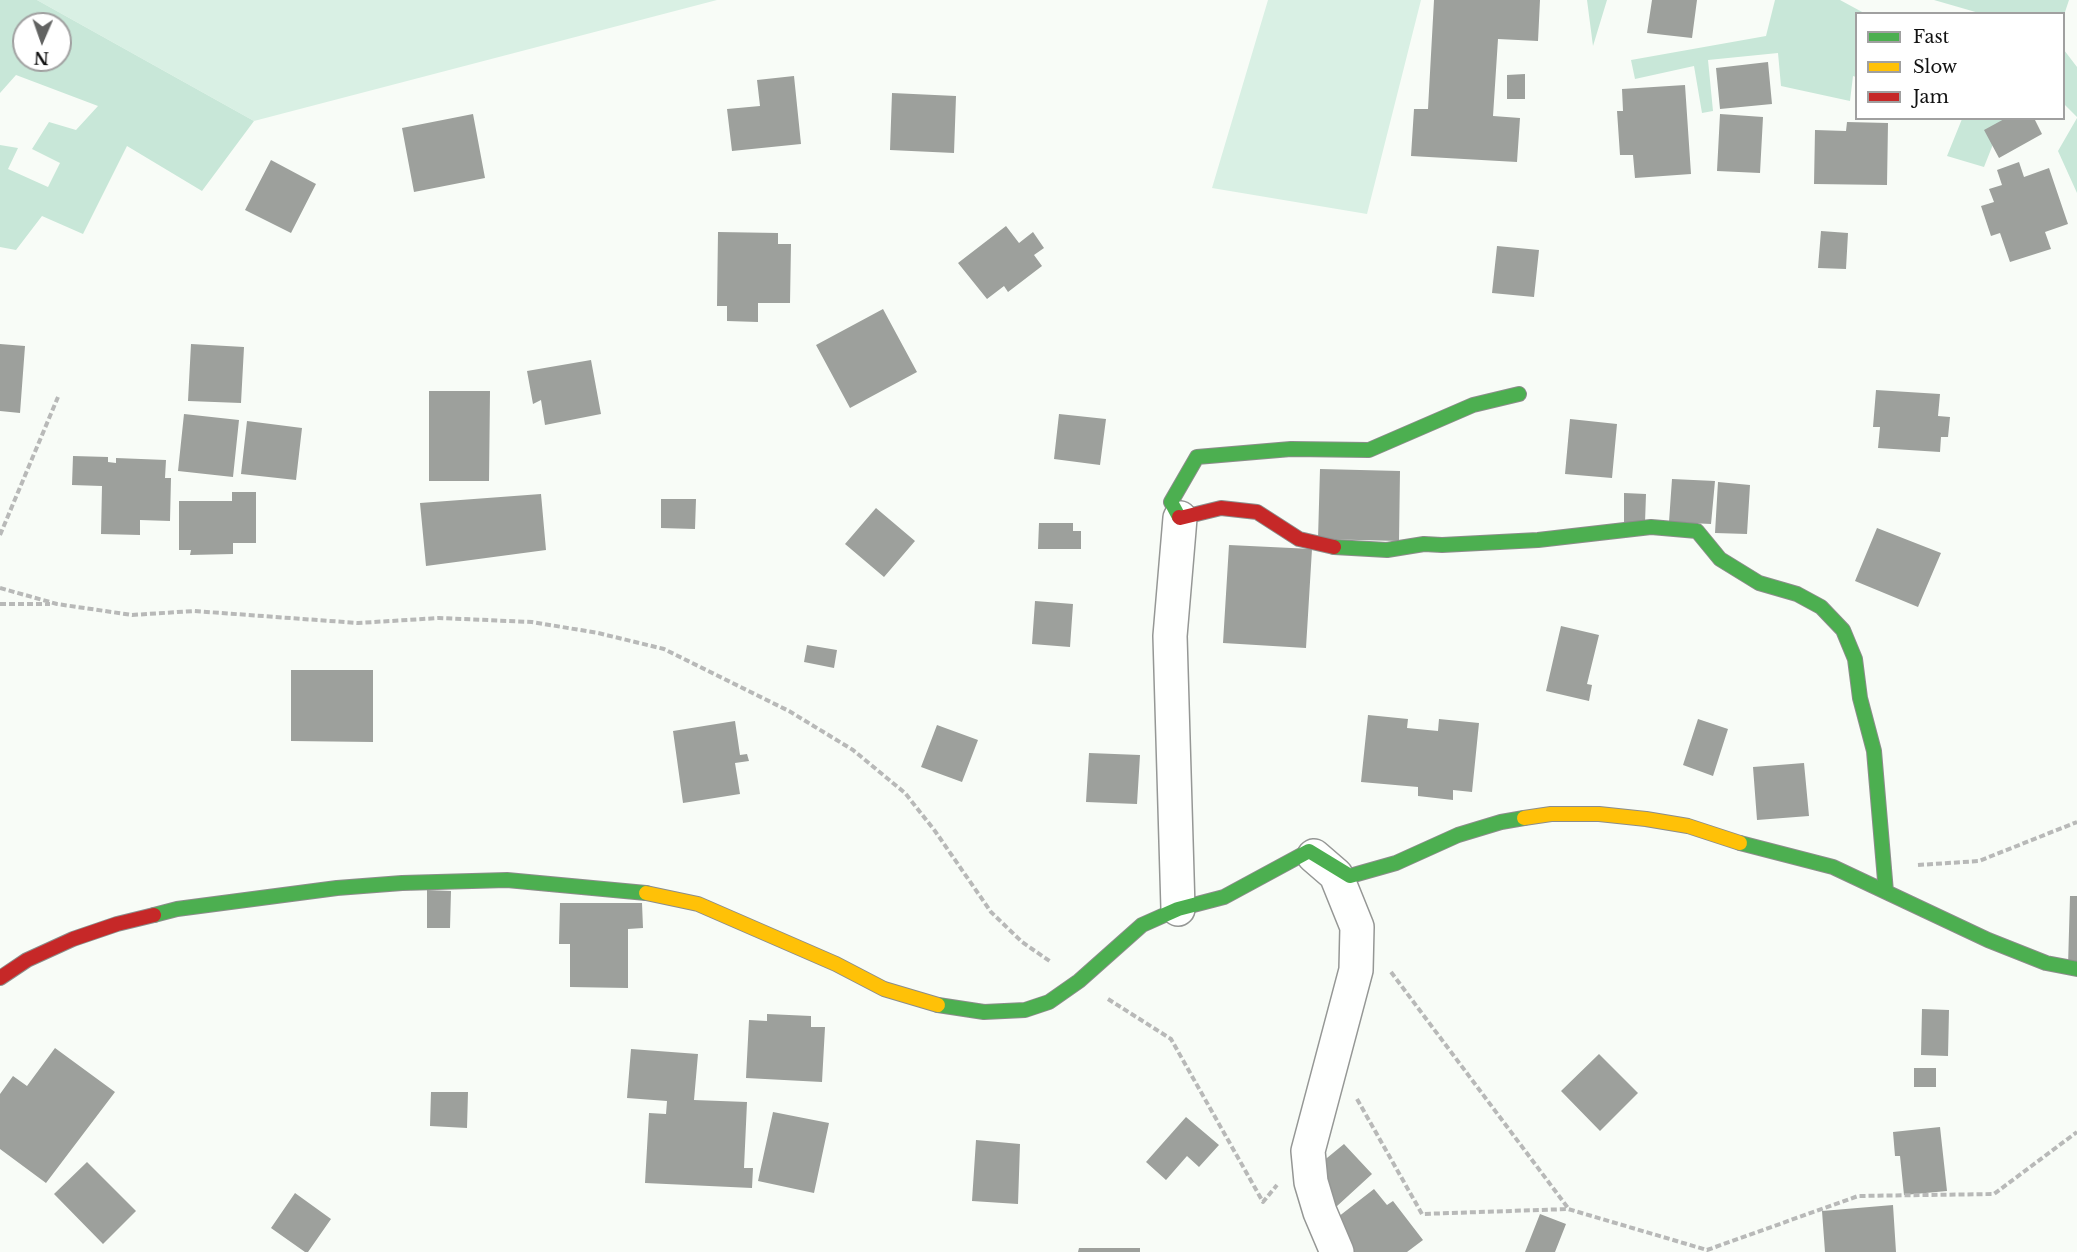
<!DOCTYPE html>
<html>
<head>
<meta charset="utf-8">
<style>
  body { margin:0 }
  #map { position:relative; width:2077px; height:1252px; overflow:hidden; background:#f8fcf7; font-family:"Libre Baskerville",serif }
  canvas { display:block }
  .legend { position:absolute; left:1855px; top:12px; width:210px; height:108px; box-sizing:border-box; background:#fff; border:2px solid #a0a0a0; margin:0; padding:8px 10px; list-style:none; font-size:18px; color:#111 }
  .legend li { display:flex; align-items:center; gap:12px; height:30px }
  .legend b { width:30px; border:2px solid #a0a0a0 }
  .north { position:absolute; left:12px; top:12px; width:60px; height:60px; box-sizing:border-box; background:#fff; border:2px solid #a0a0a0; border-radius:50%; rotate:182deg; font-size:16px; font-weight:700; line-height:24px; text-align:center; color:#111 }
  .north::after { content:''; display:block; margin:auto; width:21px; height:27px; background:#626362; clip-path:polygon(50% 0,100% 100%,50% 72%,0 100%) }
</style>
</head>
<body>
<div id="map">
<canvas width="2077" height="1252"></canvas>
<ul class="legend">
<li><b style="height:8px;background:#4caf50"></b>Fast</li>
<li><b style="height:8px;background:#ffc107"></b>Slow</li>
<li><b style="height:8px;background:#c62828"></b>Jam</li>
</ul>
<div class="north">N</div>
</div>
<script>
const ctx = document.querySelector('canvas').getContext('2d');
ctx.lineJoin = 'round';
function fillPath(path, color) { ctx.fillStyle = color; ctx.fill(path, 'evenodd'); }
const shape = rows => new Path2D(rows.map(r => 'M' + r).join(''));
function stroke(path, color, width, dash) { ctx.strokeStyle = color; ctx.lineWidth = width; ctx.lineCap = dash ? 'butt' : 'round'; ctx.setLineDash(dash || []); ctx.stroke(path); }
const green = shape([
  [37,0,717,0,254,121],
  [1268,0,1421,0,1367,214,1212,188]
]);
const forest = shape([
  [0,0,37,0,254,121,202,191,127,146,83,234,42,216,16,250,0,247,0,145,18,148,8,169,48,187,60,163,32,149,49,122,76,130,98,106,16,75,0,93],
  [24,24,60,24,60,60,24,60],
  [1587,0,1607,0,1593,46],
  [1775,0,1840,0,1864,13,1856,14,1856,77,1853,76,1850,101,1781,86,1778,53,1708,60,1713,111,1702,113,1694,66,1635,79,1631,60,1766,36],
  [1934,0,2069,0,2064,15,1979,13],
  [2064,50,2077,67,2077,117,2064,104],
  [2077,118,2077,193,2058,151],
  [1962,119,2003,119,1984,167,1947,156]
]);
const building = shape([
  [1434,0,1540,0,1538,41,1498,39,1493,116,1520,118,1517,162,1411,156,1414,109,1428,109],
  [1652,0,1697,0,1692,38,1647,33],
  [1768,62,1772,104,1720,109,1716,68],
  [1525,74,1525,99,1507,99,1507,75],
  [794,76,801,144,732,151,727,109,760,106,757,80],
  [1685,85,1691,174,1635,178,1633,155,1620,155,1617,111,1623,111,1622,89],
  [892,93,956,96,954,153,890,150],
  [473,114,485,178,414,192,402,128],
  [1720,114,1763,117,1760,173,1717,171],
  [2006,118,2034,118,2042,134,1999,158,1984,130],
  [1847,122,1888,123,1887,185,1814,184,1815,130,1846,131],
  [271,160,316,184,291,233,245,210],
  [2019,162,2024,177,2049,168,2068,224,2045,232,2051,249,2010,262,2000,233,1991,236,1981,206,1994,202,1989,189,2002,185,1997,170],
  [1006,226,1019,243,1033,232,1044,248,1034,255,1042,266,1008,292,1004,286,987,299,958,263],
  [1821,231,1848,233,1846,269,1818,268],
  [718,232,778,233,778,244,791,244,790,303,758,303,758,322,727,321,727,306,717,306],
  [1497,246,1539,250,1534,297,1492,293],
  [883,309,917,372,850,408,816,345],
  [0,344,25,346,20,413,0,411],
  [191,344,244,347,241,403,188,401],
  [591,360,601,414,545,425,541,400,533,404,527,371],
  [1876,390,1940,394,1938,416,1950,417,1948,437,1941,437,1940,452,1878,448,1880,427,1873,427],
  [429,391,490,391,489,481,429,481],
  [184,414,239,420,233,477,178,471],
  [1059,414,1106,419,1100,465,1054,459],
  [1570,419,1617,424,1612,478,1565,474],
  [247,421,302,428,296,480,241,474],
  [73,456,108,457,108,462,116,463,116,458,166,460,165,478,171,478,170,521,140,520,140,535,101,534,102,486,72,485],
  [1320,469,1400,471,1399,541,1318,539],
  [1672,479,1715,481,1711,524,1669,522],
  [1718,482,1750,485,1747,534,1715,533],
  [232,492,256,492,256,543,233,543,233,554,190,555,191,550,179,550,179,501,232,501],
  [1624,493,1646,494,1645,523,1624,523],
  [541,494,546,550,426,566,420,503],
  [661,499,696,499,695,529,661,528],
  [876,508,915,541,884,577,845,544],
  [1039,523,1073,523,1073,531,1081,531,1081,549,1038,549],
  [1877,528,1941,553,1918,607,1855,581],
  [1229,545,1312,549,1306,648,1223,643],
  [1035,601,1073,604,1070,647,1032,644],
  [1561,626,1599,635,1587,684,1592,685,1589,701,1546,691],
  [807,645,837,650,834,668,804,662],
  [291,670,373,670,373,742,291,741],
  [1368,715,1408,719,1407,728,1438,731,1439,719,1479,723,1472,792,1453,790,1453,800,1418,796,1418,787,1361,782],
  [1698,719,1728,729,1713,776,1683,765],
  [735,721,740,755,747,754,749,761,735,763,740,794,683,803,673,731],
  [937,725,978,740,962,782,921,767],
  [1089,753,1140,755,1137,804,1086,802],
  [1804,763,1809,816,1757,820,1753,767],
  [427,890,451,891,450,928,427,928],
  [2070,896,2077,896,2077,967,2068,966],
  [560,903,642,903,643,928,628,929,628,988,570,987,570,944,559,944],
  [1922,1009,1949,1010,1948,1056,1921,1055],
  [767,1014,811,1016,811,1027,825,1027,822,1082,746,1078,749,1020,767,1021],
  [55,1048,115,1092,46,1183,0,1149,0,1094,13,1076,27,1086],
  [631,1049,698,1054,694,1100,747,1102,744,1168,753,1168,752,1188,645,1183,649,1113,666,1114,667,1101,627,1098],
  [1599,1054,1638,1093,1600,1131,1561,1091],
  [1914,1068,1936,1068,1936,1087,1914,1087],
  [431,1092,468,1092,467,1128,430,1126],
  [773,1112,829,1123,814,1193,758,1181],
  [1186,1117,1219,1145,1199,1167,1187,1156,1166,1180,1146,1162],
  [1940,1127,1947,1191,1904,1195,1900,1156,1895,1156,1893,1132],
  [976,1140,1020,1144,1018,1204,972,1201],
  [1344,1144,1372,1174,1336,1207,1305,1176],
  [87,1162,136,1211,103,1244,54,1194],
  [1374,1189,1387,1205,1393,1201,1423,1240,1407,1252,1329,1252,1329,1224],
  [295,1193,331,1219,308,1252,305,1252,271,1228],
  [1893,1205,1896,1252,1825,1252,1822,1211],
  [1540,1214,1566,1224,1555,1252,1525,1252],
  [1079,1248,1140,1248,1140,1252,1078,1252]
]);
const path = shape([
  [0,535,58,397],
  [0,588,57,604,132,615,194,611,358,623,439,618,532,622,598,633,664,649,789,711,853,750,905,793,935,831,991,912,1022,942,1051,962],
  [0,604,50,604],
  [1918,865,1979,861,2077,822],
  [1391,972,1568,1208],
  [1108,999,1171,1039,1263,1202,1277,1185],
  [1357,1099,1422,1214,1568,1209,1707,1250,1858,1196,1994,1194,2077,1132]
]);
const street = shape([
  [1314,856,1336,875,1357,927,1356,970,1308,1151,1311,1182,1320,1212,1337,1252],
  [1178,909,1170,636,1180,518]
]);
const fast = shape([
  [1179,517,1171,502,1197,457,1291,449,1369,450,1473,405,1519,394],
  [1334,547,1387,550,1424,544,1442,545,1538,540,1651,527,1697,531,1720,559,1759,583,1797,594,1821,607,1843,630,1855,659,1860,698,1874,751,1886,892],
  [1740,843,1833,867,1988,940,2046,963,2077,969],
  [154,915,177,909,337,888,402,883,507,880,646,893],
  [938,1005,984,1012,1025,1010,1049,1002,1079,981,1142,925,1178,909,1224,897,1309,851,1350,876,1396,863,1458,835,1501,822,1524,818]
]);
const slow = shape([
  [1524,818,1551,814,1599,814,1646,819,1688,826,1740,843],
  [646,893,698,904,836,964,884,989,938,1005]
]);
const jam = shape([
  [1179,517,1180,518,1221,508,1257,512,1299,539,1334,547],
  [0,978,27,960,73,939,117,924,154,915]
]);
fillPath(green, '#d9f0e4');
fillPath(forest, '#c8e7d8');
fillPath(building, '#9da09c');
stroke(street, '#959795', 36);
stroke(fast, '#8c8d8b', 16);
stroke(slow, '#8c8d8b', 16);
stroke(jam, '#8c8d8b', 16);
stroke(path, '#b8b9b8', 4, [6, 3]);
stroke(street, '#fefffe', 33);
stroke(fast, '#4caf50', 14);
stroke(slow, '#ffc107', 14);
stroke(jam, '#c62828', 14);
</script>
</body>
</html>
